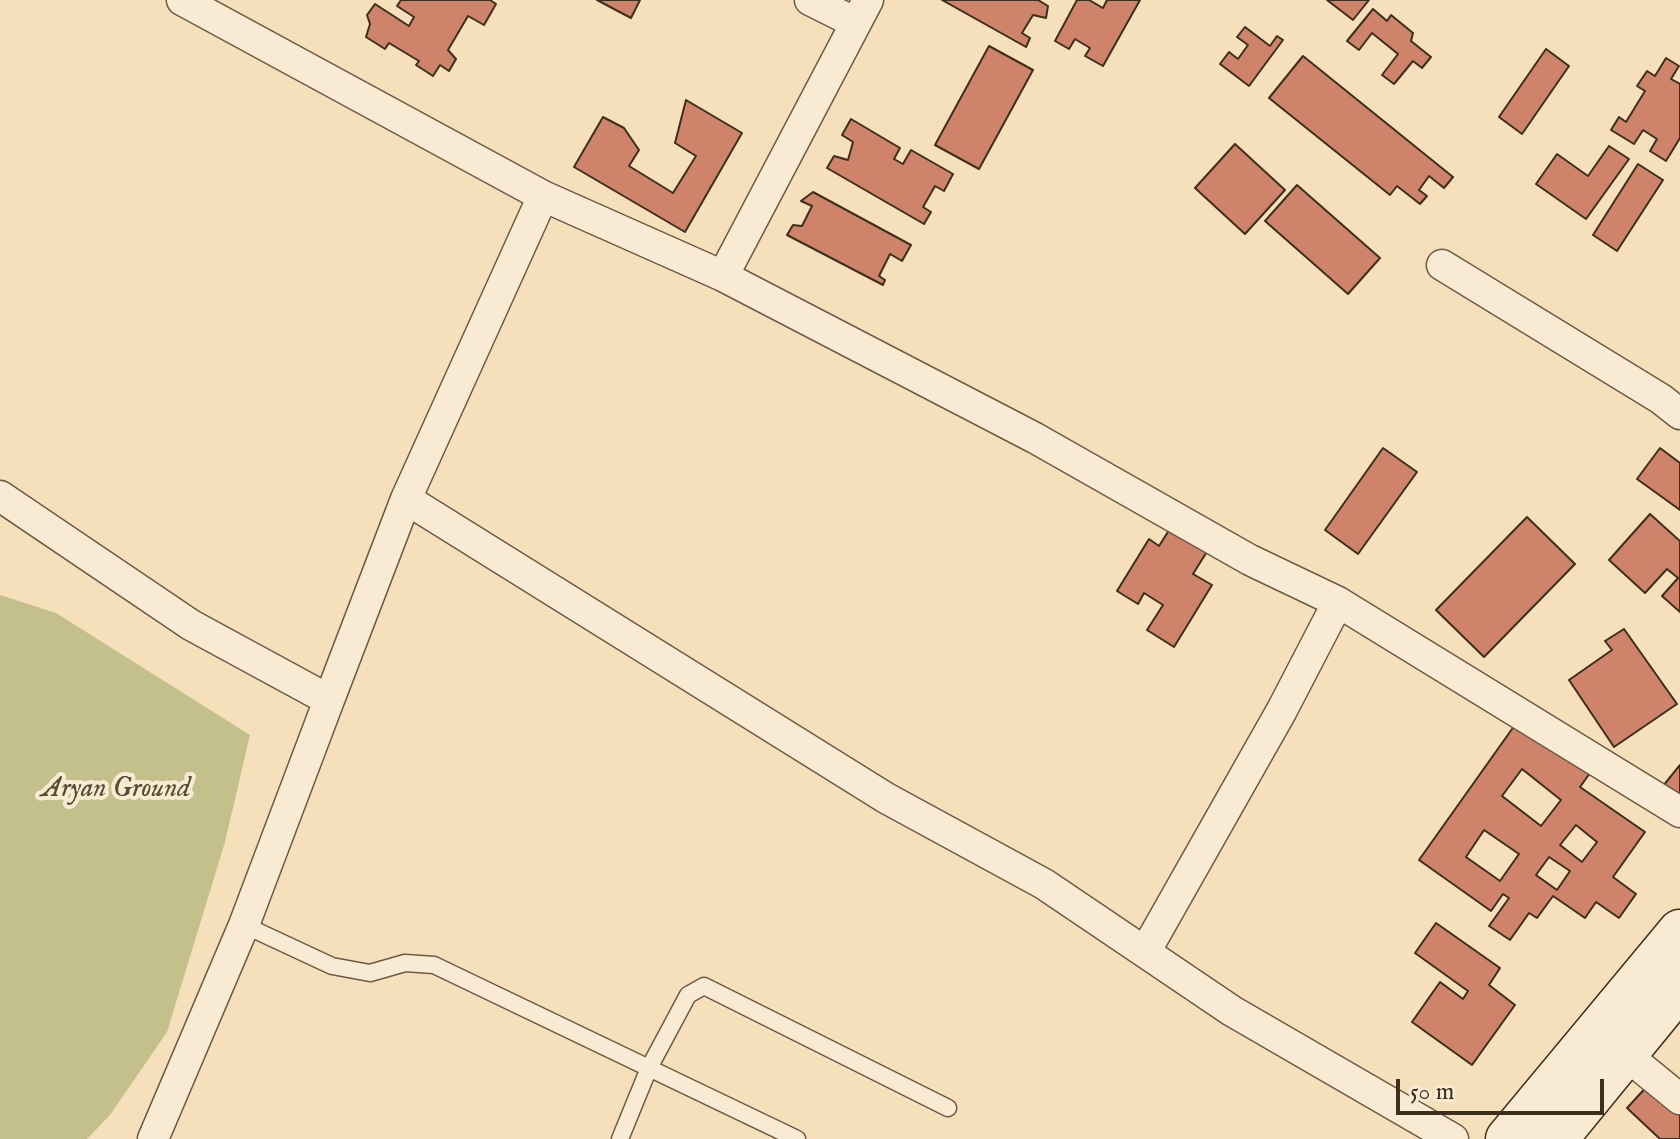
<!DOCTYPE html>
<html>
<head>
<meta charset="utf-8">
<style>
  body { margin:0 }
  #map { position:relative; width:1680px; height:1139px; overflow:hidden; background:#f6e0bc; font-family:"IM FELL English",serif }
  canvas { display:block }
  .scale { position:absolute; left:1396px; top:1079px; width:208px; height:36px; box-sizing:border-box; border:4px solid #3d2f1d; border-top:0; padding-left:10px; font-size:24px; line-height:28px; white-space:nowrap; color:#3d2f1d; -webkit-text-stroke:6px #f9ebd3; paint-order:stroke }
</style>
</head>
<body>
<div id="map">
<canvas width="1680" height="1139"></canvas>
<div class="scale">50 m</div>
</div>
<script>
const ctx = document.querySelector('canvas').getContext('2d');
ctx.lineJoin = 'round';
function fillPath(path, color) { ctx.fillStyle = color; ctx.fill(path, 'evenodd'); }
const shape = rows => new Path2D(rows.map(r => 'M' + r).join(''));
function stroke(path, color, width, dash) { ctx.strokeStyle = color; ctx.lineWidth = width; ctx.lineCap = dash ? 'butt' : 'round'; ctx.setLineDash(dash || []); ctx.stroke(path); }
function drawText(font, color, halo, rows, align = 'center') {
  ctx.font = font + ' "IM FELL English",serif'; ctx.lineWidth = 8; ctx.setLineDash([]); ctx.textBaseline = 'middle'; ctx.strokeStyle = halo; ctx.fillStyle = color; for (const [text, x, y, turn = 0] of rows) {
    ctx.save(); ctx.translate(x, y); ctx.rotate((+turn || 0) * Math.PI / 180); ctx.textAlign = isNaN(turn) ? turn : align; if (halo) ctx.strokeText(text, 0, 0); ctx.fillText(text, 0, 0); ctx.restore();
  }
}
const green = shape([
  [0,595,56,613,250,735,225,842,167,1032,110,1115,87,1139,0,1139]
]);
const building = shape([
  [401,0,490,0,496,4,484,25,468,16,448,50,456,59,449,71,440,65,433,76,416,65,419,61,389,43,385,49,366,37,370,24,367,15,375,4,409,26,414,17,397,6,401,0],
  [597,0,640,0,631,18,597,0],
  [942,0,1038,0,1048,6,1046,18,1033,15,1022,33,1030,38,1026,47,942,0],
  [1077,0,1089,0,1103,8,1107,0,1140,0,1103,66,1085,56,1090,48,1075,39,1069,49,1055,41,1077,0],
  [1327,0,1369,0,1353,20,1327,0],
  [1373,9,1387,21,1391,15,1413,33,1411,41,1431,57,1422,68,1413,61,1394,84,1382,75,1398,54,1372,33,1359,50,1347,41,1373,9],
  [1245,27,1270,46,1277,36,1283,40,1249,86,1220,64,1229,52,1238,59,1248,45,1237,37,1245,27],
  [989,46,1033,70,979,169,935,145,989,46],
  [1546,49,1569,66,1522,134,1499,117,1546,49],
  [1303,56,1453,177,1444,188,1429,176,1419,190,1427,196,1420,204,1397,186,1390,195,1269,98,1303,56],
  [1666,58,1679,66,1671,79,1680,84,1680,138,1666,161,1650,151,1657,139,1643,130,1634,144,1611,130,1619,117,1626,122,1645,91,1637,86,1647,71,1655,76,1666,58],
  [686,100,742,133,685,232,574,167,603,117,624,128,639,150,629,166,673,193,696,156,675,143,686,100],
  [851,119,900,148,894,159,903,164,911,150,953,174,944,191,935,186,923,207,931,212,924,224,827,168,834,156,848,160,853,142,842,135,851,119],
  [1235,144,1285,190,1245,234,1195,188,1235,144],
  [1609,146,1629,159,1586,219,1536,184,1557,154,1588,176,1609,146],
  [1638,164,1663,180,1617,251,1593,235,1638,164],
  [1297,185,1380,258,1348,294,1265,221,1297,185],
  [813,192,911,245,902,261,890,254,879,276,885,280,883,285,787,235,793,225,802,226,812,206,801,201,813,192],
  [1383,448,1417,472,1358,554,1325,530,1383,448],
  [1660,448,1680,463,1680,510,1637,479,1660,448],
  [1650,514,1680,541,1680,612,1662,596,1678,578,1667,569,1645,593,1609,560,1650,514],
  [1527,517,1575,564,1484,657,1436,610,1527,517],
  [1171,527,1208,550,1193,574,1212,585,1174,647,1147,630,1163,605,1144,593,1138,604,1117,591,1149,539,1159,546,1171,527],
  [1624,629,1677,704,1614,747,1569,680,1612,650,1605,641,1624,629],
  [1517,722,1590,773,1580,787,1645,832,1613,877,1636,894,1619,918,1596,902,1585,918,1553,896,1537,918,1529,913,1510,940,1489,926,1509,898,1503,894,1491,911,1419,860,1517,722],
  [1522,769,1561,800,1541,826,1502,796,1522,769],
  [1576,825,1597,842,1582,862,1560,845,1576,825],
  [1484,830,1519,854,1500,881,1466,857,1484,830],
  [1549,857,1570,871,1557,890,1536,875,1549,857],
  [1680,765,1680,795,1663,786,1680,765],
  [1436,923,1500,968,1489,985,1515,1005,1472,1065,1412,1022,1440,982,1463,999,1468,991,1415,953,1436,923],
  [1651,1082,1680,1109,1680,1139,1660,1139,1627,1108,1651,1082]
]);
const lane = shape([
  [244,925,332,966,370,973,405,963,434,965,797,1139],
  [620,1139,649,1068,688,995,704,986,948,1108]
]);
const street = shape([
  [182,0,543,196],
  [810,0,856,23],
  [1442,265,1661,399,1680,414],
  [723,276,1035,438,1250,560,1338,602,1680,812],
  [0,496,191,625,329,700,244,925,153,1139],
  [406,499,543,196,723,276,868,0],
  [329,700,406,499,886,798,1044,884,1232,1011,1453,1139],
  [1145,952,1282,710,1338,602],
  [1613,1039,1626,1055,1680,1099]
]);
const secondary = shape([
  [1508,1139,1680,932],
  [1555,1139,1680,986]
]);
const parkNames = [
  ["Aryan Ground",116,790]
];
fillPath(green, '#c3c08c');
fillPath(building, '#ce836a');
stroke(building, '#3d2f1d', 2);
stroke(lane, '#6b5b45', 19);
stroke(street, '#6b5b45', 33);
stroke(secondary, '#3d2f1d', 47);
stroke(lane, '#f9ebd3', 16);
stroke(street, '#f9ebd3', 30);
stroke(secondary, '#f9ebd3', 44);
drawText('italic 28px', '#584c33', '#f9ebd3', parkNames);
</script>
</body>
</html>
